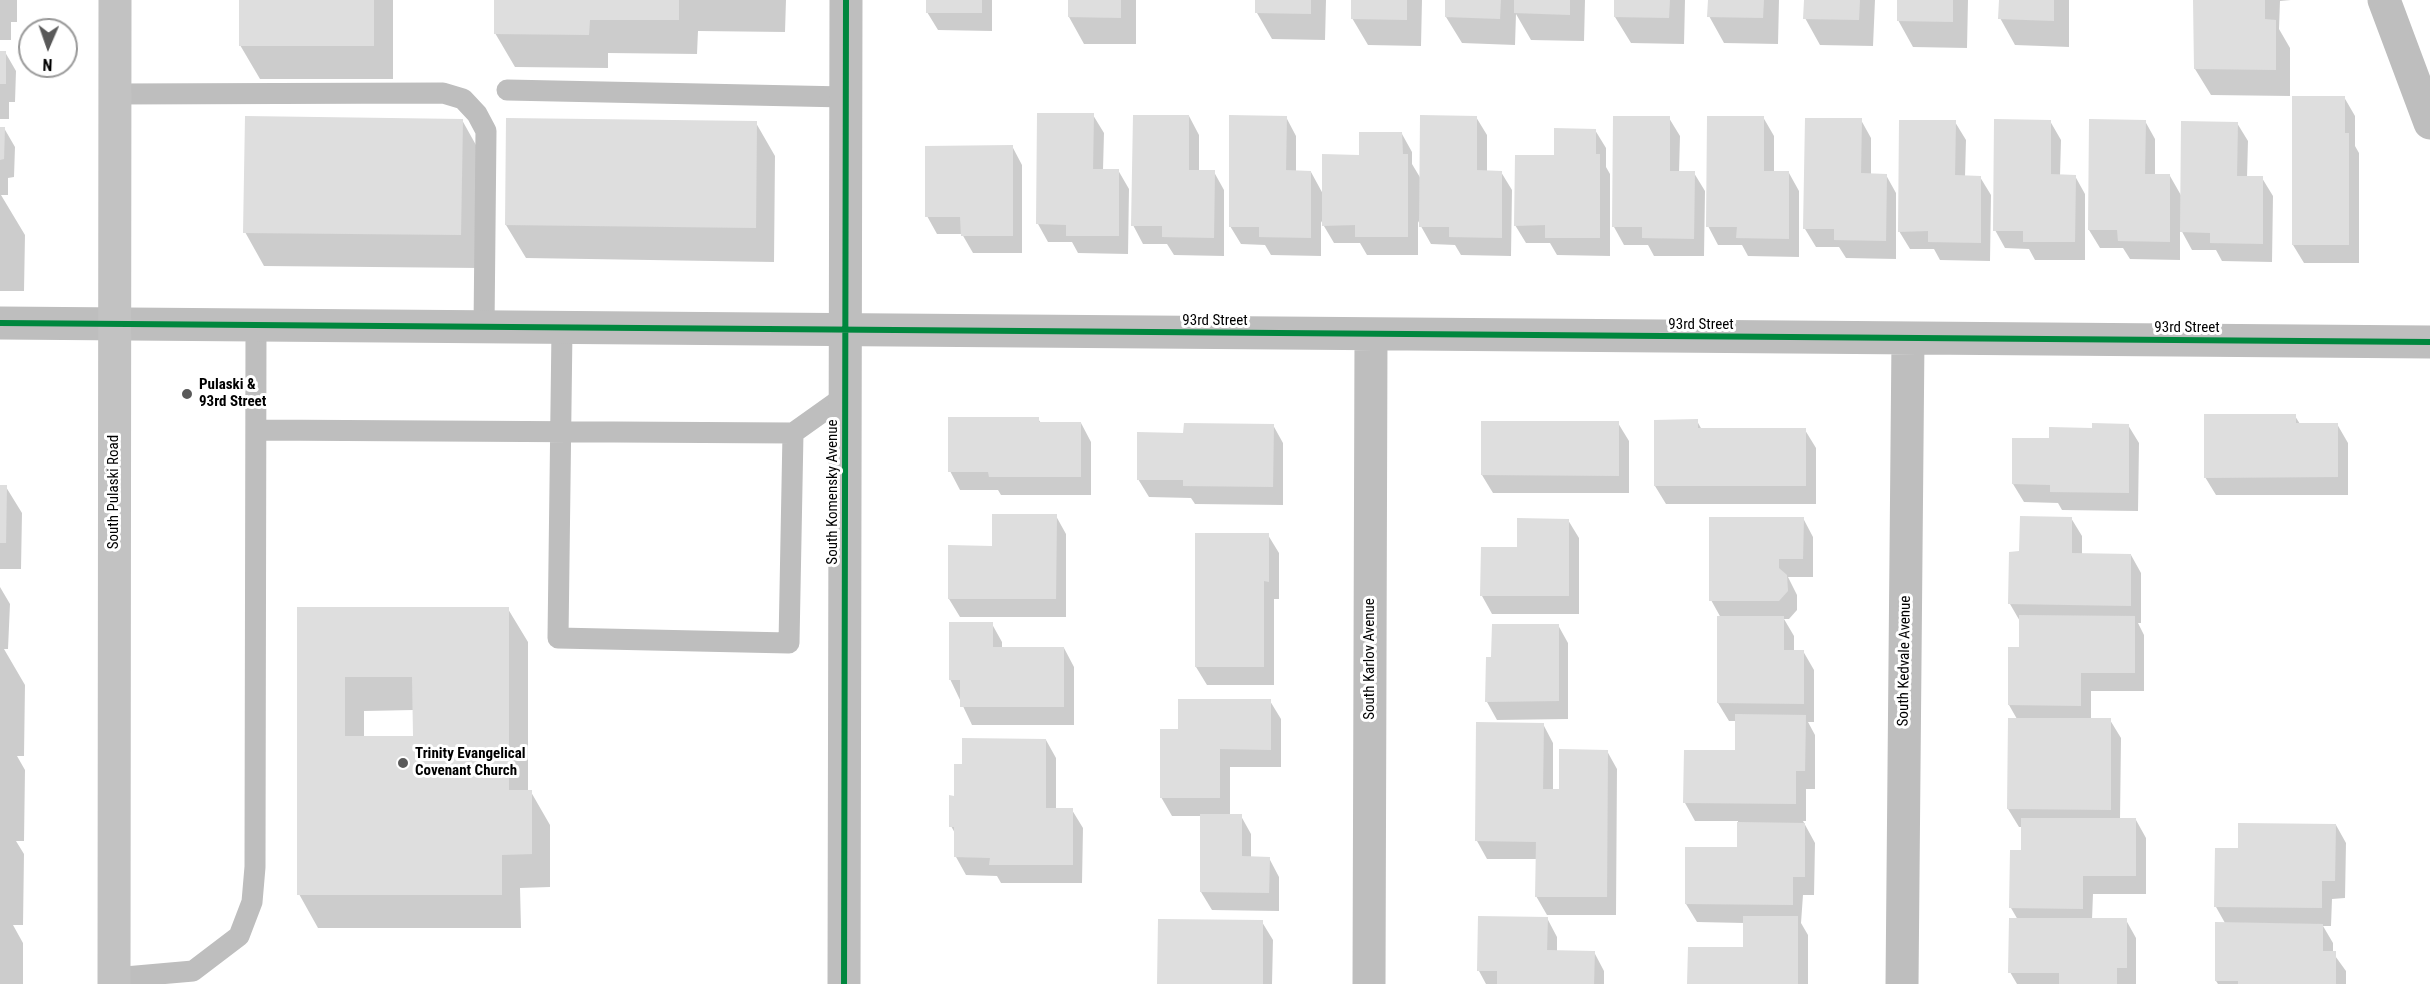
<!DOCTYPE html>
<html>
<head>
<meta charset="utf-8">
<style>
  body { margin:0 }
  #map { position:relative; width:2430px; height:984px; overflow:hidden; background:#fff; font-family:"Roboto Condensed",sans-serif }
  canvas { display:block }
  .north { position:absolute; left:18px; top:18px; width:60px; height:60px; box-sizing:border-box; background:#fff; border:2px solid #999; border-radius:50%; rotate:182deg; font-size:16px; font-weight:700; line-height:24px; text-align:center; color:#000 }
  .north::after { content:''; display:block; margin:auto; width:21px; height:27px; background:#595959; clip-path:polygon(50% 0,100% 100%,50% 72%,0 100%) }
</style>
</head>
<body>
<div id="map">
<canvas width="2430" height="984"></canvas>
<div class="north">N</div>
</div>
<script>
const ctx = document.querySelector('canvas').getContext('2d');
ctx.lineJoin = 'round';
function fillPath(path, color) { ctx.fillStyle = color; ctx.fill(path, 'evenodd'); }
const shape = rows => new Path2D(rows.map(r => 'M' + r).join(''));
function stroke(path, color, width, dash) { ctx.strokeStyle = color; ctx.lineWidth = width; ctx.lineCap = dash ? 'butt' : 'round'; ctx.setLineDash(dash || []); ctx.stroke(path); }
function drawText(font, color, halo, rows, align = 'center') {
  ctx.font = font + ' "Roboto Condensed",sans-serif'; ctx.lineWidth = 6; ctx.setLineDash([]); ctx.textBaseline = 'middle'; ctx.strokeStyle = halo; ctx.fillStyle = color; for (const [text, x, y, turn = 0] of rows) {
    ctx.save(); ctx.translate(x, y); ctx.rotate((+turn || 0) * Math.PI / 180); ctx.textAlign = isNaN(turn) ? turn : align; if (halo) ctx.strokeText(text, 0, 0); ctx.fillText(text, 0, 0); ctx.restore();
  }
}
const shadow = shape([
  [0,0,17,0,17,22,11,22,11,40,0,40],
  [240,0,393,0,393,79,260,79,240,45],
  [496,0,786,0,785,32,698,31,697,54,608,53,608,68,515,67,495,33],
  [927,0,992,0,992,31,938,30,927,12],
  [1069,0,1136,0,1136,44,1084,44,1069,17],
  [1257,0,1326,0,1325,40,1272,39,1257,13],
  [1353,0,1422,0,1421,46,1368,45,1352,18],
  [1447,0,1585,0,1584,41,1531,40,1516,14,1515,45,1462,43,1446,17],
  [1616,0,1685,0,1684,44,1631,43,1615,17],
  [1709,0,1779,0,1778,44,1724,43,1709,16],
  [1805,0,1875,0,1873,46,1820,45,1805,18],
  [1899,0,1968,0,1967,48,1913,47,1898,20],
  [2000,0,2069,0,2069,47,2015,45,2000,18],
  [2194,0,2291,0,2280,1,2279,29,2290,48,2290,96,2211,95,2195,69],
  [0,52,5,52,16,71,15,102,9,102,9,119,0,119],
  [2344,97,2355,116,2355,146,2359,153,2359,263,2304,263,2293,245],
  [1093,115,1104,133,1103,170,1118,170,1129,189,1128,254,1078,253,1072,242,1048,242,1038,224],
  [1189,116,1199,135,1199,172,1214,172,1224,190,1224,256,1174,255,1167,244,1143,244,1133,225],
  [1286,117,1296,136,1296,172,1311,172,1323,194,1360,156,1402,134,1412,152,1412,164,1421,179,1476,117,1487,135,1487,172,1501,172,1512,190,1511,256,1461,255,1455,245,1431,244,1418,221,1418,255,1367,255,1360,243,1334,243,1321,221,1321,256,1271,255,1265,245,1241,244,1230,226],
  [1763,117,1774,136,1774,173,1789,173,1799,191,1799,257,1748,256,1742,245,1718,245,1708,226],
  [1669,118,1680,136,1679,173,1694,173,1705,191,1704,256,1654,256,1648,245,1624,245,1614,227],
  [462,120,481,154,479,268,264,266,245,232],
  [1861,120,1871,138,1871,175,1886,175,1896,193,1896,259,1846,258,1839,247,1816,247,1805,229],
  [2050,121,2061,140,2060,176,2075,176,2085,194,2085,260,2035,260,2029,249,2005,248,1995,230],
  [2145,121,2155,139,2155,176,2170,176,2182,197,2237,123,2248,141,2247,178,2262,178,2273,196,2272,262,2222,261,2216,250,2192,250,2180,228,2180,260,2130,259,2123,248,2100,248,2089,230],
  [1955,122,1966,140,1965,177,1980,177,1991,195,1990,261,1940,260,1934,249,1910,249,1899,231],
  [756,123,775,156,774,262,526,258,506,225],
  [0,128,4,128,15,147,14,177,8,178,8,195,1,195,25,235,24,291,0,291],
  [1595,130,1606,148,1606,167,1610,174,1610,256,1557,255,1550,243,1526,243,1515,225,1556,157],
  [1012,146,1022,165,1022,253,973,253,962,234,937,234,927,216],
  [2295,416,2300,424,2337,424,2348,443,2348,495,2216,495,2205,477],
  [1038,419,1041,423,1081,423,1091,442,1091,495,1001,495,998,490,960,490,950,471],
  [1697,421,1702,430,1805,430,1816,448,1816,504,1666,504,1655,486],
  [1618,423,1629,441,1629,493,1493,493,1482,475],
  [1273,425,1283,443,1283,505,1195,504,1191,498,1149,497,1138,479,1185,434],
  [2128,425,2139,443,2138,511,2062,510,2058,503,2024,502,2013,484,2050,440,2094,429],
  [0,487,6,487,22,513,21,569,0,569],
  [1056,516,1066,534,1066,617,960,617,949,599],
  [1803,518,1813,537,1813,577,1788,577,1797,595,1797,610,1789,619,1784,619,1794,636,1794,651,1803,651,1814,670,1814,722,1808,722,1815,735,1815,789,1806,789,1806,821,1803,821,1815,843,1814,895,1803,895,1801,923,1808,935,1808,984,1689,984,1744,948,1744,923,1697,922,1686,904,1687,848,1738,849,1738,821,1695,821,1685,803,1736,751,1737,721,1729,721,1718,703,1721,618,1711,600],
  [2071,518,2082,536,2082,555,2131,555,2141,573,2141,623,2138,623,2144,635,2144,691,2091,691,2091,720,2110,720,2121,738,2120,820,2136,820,2146,838,2146,894,2093,894,2092,920,2126,920,2136,938,2136,984,2017,984,2010,972,2018,920,2011,908,2022,851,2023,827,2019,827,2008,809,2017,719,2009,705,2009,649,2021,649,2021,623,2010,604,2021,553],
  [1568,520,1579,538,1579,614,1492,614,1482,596],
  [1268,535,1279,553,1279,599,1274,599,1274,685,1207,685,1196,667],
  [0,587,10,604,8,649,4,649,25,685,24,756,17,756,25,770,24,841,16,841,24,854,23,925,13,925,23,943,23,984,0,984],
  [299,609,508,609,528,642,528,791,531,792,550,825,550,887,520,888,521,928,318,928,299,894],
  [414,710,414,738,364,738,364,711],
  [992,624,1002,642,1002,648,1064,648,1074,667,1074,725,972,725,950,679],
  [1558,625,1568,643,1568,719,1497,720,1487,702],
  [1270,701,1281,719,1281,767,1230,767,1230,816,1241,816,1251,834,1251,858,1269,858,1279,877,1279,911,1212,910,1201,892,1202,816,1172,816,1161,797,1180,730],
  [1543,724,1553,743,1553,791,1560,791,1607,751,1617,769,1616,915,1547,915,1536,896,1537,859,1487,859,1477,841],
  [1046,740,1056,758,1056,810,1072,810,1083,828,1082,883,1001,883,997,876,966,875,956,857,956,835,951,826,963,765],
  [2336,825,2346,843,2345,898,2332,899,2331,926,2323,926,2333,943,2333,953,2346,971,2346,984,2218,984,2216,981,2225,923,2216,907,2239,849],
  [1547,918,1557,937,1557,952,1594,952,1604,971,1604,984,1486,984,1479,971],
  [1262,922,1273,940,1272,984,1159,984]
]);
const building = shape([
  [239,0,374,0,374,46,239,46],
  [494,0,679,0,679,20,590,20,589,35,494,34],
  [926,0,982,0,982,13,926,13],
  [1068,0,1121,0,1121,18,1068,17],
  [1255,0,1311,0,1311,14,1255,13],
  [1351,0,1407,0,1407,20,1351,19],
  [1445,0,1501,0,1500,19,1445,17],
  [1514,0,1570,0,1570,15,1514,13],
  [1614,0,1670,0,1669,18,1614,17],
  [1708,0,1764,0,1763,18,1707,17],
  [1804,0,1860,0,1859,20,1803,19],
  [1897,0,1953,0,1953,22,1897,21],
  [1999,0,2054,0,2054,21,1998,19],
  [2193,0,2265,0,2265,19,2276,20,2276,70,2194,69],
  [0,51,6,51,6,84,0,84],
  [2292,96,2345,96,2345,133,2349,133,2349,245,2292,245],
  [1037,113,1094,113,1093,169,1119,169,1119,236,1066,236,1066,225,1036,224],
  [1133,115,1189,115,1189,170,1215,170,1214,238,1162,237,1162,226,1131,226],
  [1229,115,1287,116,1286,170,1311,171,1311,238,1259,237,1259,227,1229,227],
  [1420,115,1477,116,1477,170,1502,171,1502,238,1449,237,1449,227,1419,227],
  [245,116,463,119,461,235,243,233],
  [1613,116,1670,116,1670,171,1695,171,1694,239,1642,238,1642,227,1612,227],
  [1707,116,1764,116,1764,171,1789,171,1789,239,1736,238,1737,227,1706,227],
  [506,118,757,121,756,228,505,225],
  [1805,118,1862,118,1861,173,1887,174,1886,241,1834,240,1834,229,1803,229],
  [1994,119,2051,120,2051,174,2076,175,2075,242,2023,242,2023,231,1993,231],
  [2089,119,2146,120,2145,174,2170,174,2170,242,2118,241,2117,230,2088,230],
  [1899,120,1956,120,1955,175,1981,176,1981,243,1928,242,1928,231,1898,232],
  [2181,121,2238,122,2237,176,2263,176,2263,244,2210,243,2210,233,2180,232],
  [0,127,5,127,4,159,0,160],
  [1554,128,1596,129,1596,154,1600,154,1600,238,1545,238,1545,225,1514,226,1515,155,1554,155],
  [1359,132,1402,132,1403,154,1408,154,1408,237,1355,237,1355,225,1322,226,1322,154,1359,155],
  [1013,145,1013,236,961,236,960,217,925,217,925,146],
  [2204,414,2296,414,2296,423,2338,423,2338,477,2204,478],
  [948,417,1039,417,1039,422,1081,422,1081,477,989,477,988,472,948,472],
  [1698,419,1698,428,1806,428,1806,486,1654,486,1654,420],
  [1481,421,1619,421,1619,476,1481,475],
  [1184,423,1274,424,1273,487,1183,486,1183,480,1137,480,1137,432,1183,433],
  [2092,423,2129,424,2129,493,2050,492,2050,485,2012,484,2012,438,2049,438,2049,427,2092,428],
  [0,485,7,485,6,543,0,543],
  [992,514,1057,514,1056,599,948,599,948,545,992,546],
  [2020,516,2072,517,2072,553,2131,554,2131,606,2008,604,2009,552,2019,551],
  [1709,517,1804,517,1803,559,1779,559,1779,568,1787,575,1788,591,1779,601,1709,601],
  [1517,518,1569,519,1569,596,1480,596,1481,547,1517,547],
  [1195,533,1269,533,1269,582,1264,581,1264,667,1195,667],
  [297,607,509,607,509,790,532,790,532,854,502,855,502,895,297,895],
  [345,677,412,677,413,736,345,736],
  [2019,615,2135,616,2135,673,2081,673,2081,706,2008,705,2008,647,2019,647],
  [1717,616,1784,616,1784,650,1804,650,1804,704,1717,703],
  [949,622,993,622,993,647,1064,647,1064,707,960,707,960,680,949,680],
  [1492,624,1559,624,1559,701,1485,702,1486,657,1491,657],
  [1178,699,1271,699,1271,750,1220,749,1220,798,1160,798,1160,729,1178,729],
  [1735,714,1806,715,1805,771,1796,771,1796,804,1683,803,1684,750,1735,750],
  [2008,718,2111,718,2111,810,2007,809],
  [1476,722,1544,723,1543,789,1559,789,1559,749,1608,750,1607,897,1535,897,1536,842,1475,841],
  [962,738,1046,739,1046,808,1073,808,1073,865,989,865,990,858,954,857,954,827,949,827,949,795,954,796,954,764,962,764],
  [1200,814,1242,814,1242,856,1270,857,1269,893,1200,892],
  [2021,818,2136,818,2136,876,2083,876,2083,909,2009,908,2010,850,2021,850],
  [1737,822,1805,823,1805,877,1793,877,1793,905,1685,904,1685,847,1737,847],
  [2238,823,2336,824,2335,881,2322,881,2322,908,2214,907,2215,848,2238,848],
  [1478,916,1548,917,1547,950,1595,951,1594,984,1497,984,1497,971,1477,971],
  [1743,916,1798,916,1798,984,1687,984,1688,947,1743,947],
  [2009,918,2127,918,2127,968,2117,968,2117,984,2059,984,2059,973,2008,973],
  [1158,919,1263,920,1263,984,1157,984],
  [2215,922,2323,924,2323,951,2336,951,2336,984,2238,984,2238,981,2215,981]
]);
const lane = shape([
  [507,90,846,97],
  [115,94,443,93,463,99,477,114,486,131,484,328],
  [562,329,558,638,789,643,793,433],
  [256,430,793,433,845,396],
  [114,978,193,971,239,936,252,902,255,867,256,327]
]);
const street = shape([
  [2384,0,2430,123],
  [0,323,2430,342],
  [844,984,846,0],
  [1369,984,1371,335],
  [1902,984,1908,338]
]);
const secondary = shape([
  [114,984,115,0]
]);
const cycleway = shape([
  [0,323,2430,342],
  [844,984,846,0]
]);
const markers = [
  [187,394,6,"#595959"],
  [403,763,6,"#595959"]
];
const streetNames = [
  ["93rd Street",1215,321],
  ["93rd Street",1701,325],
  ["93rd Street",2187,328],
  ["South Pulaski Road",114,492,-90],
  ["South Komensky Avenue",833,492,-90],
  ["South Karlov Avenue",1370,659,-90],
  ["South Kedvale Avenue",1905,661,-89]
];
const poiNames = [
  ["Pulaski &",199,385],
  ["93rd Street",199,402],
  ["Trinity Evangelical",415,754],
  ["Covenant Church",415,771]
];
fillPath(shadow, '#0003');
fillPath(building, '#dedede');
stroke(lane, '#bebebe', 21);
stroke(street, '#bebebe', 33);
stroke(secondary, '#c2c2c2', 33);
stroke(cycleway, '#00873e', 6);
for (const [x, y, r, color] of markers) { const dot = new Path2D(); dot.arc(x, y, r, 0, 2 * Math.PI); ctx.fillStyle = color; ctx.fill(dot); stroke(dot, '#fff', 2); }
drawText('15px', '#000', '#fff', streetNames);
drawText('bold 15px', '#000', '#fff', poiNames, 'left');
</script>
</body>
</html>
